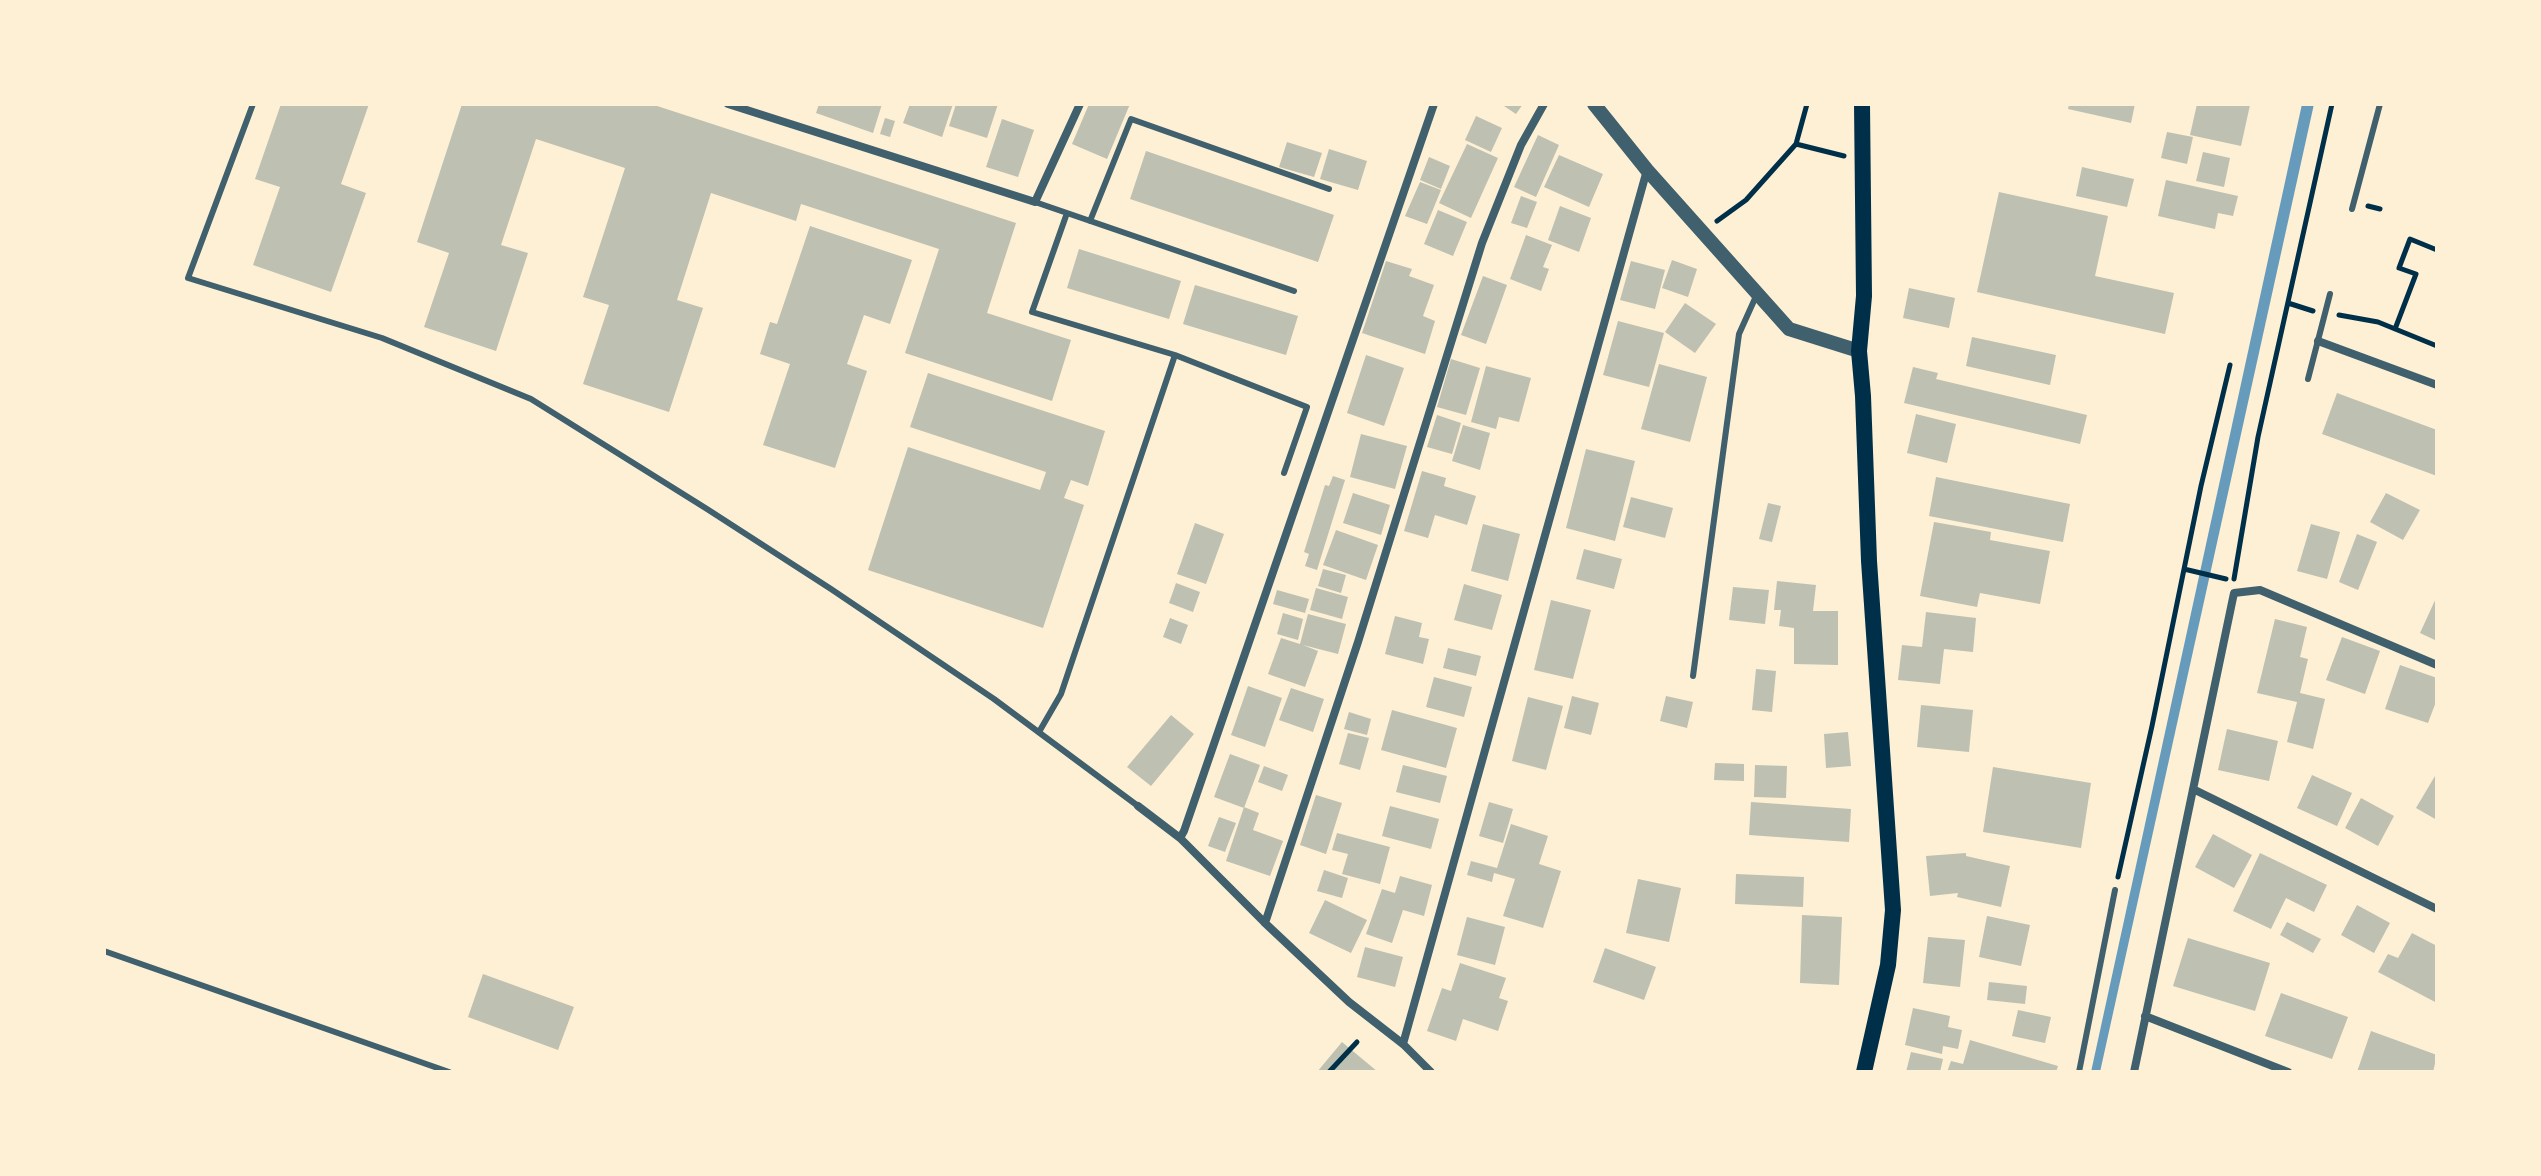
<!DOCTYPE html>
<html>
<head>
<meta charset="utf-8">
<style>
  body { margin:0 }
  #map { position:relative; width:2541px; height:1176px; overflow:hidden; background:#fdf0d5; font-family:"IBM Plex Sans",sans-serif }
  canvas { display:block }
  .frame { position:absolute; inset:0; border:106px solid #fdf0d5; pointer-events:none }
</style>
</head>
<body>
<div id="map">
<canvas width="2541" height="1176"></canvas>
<div class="frame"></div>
</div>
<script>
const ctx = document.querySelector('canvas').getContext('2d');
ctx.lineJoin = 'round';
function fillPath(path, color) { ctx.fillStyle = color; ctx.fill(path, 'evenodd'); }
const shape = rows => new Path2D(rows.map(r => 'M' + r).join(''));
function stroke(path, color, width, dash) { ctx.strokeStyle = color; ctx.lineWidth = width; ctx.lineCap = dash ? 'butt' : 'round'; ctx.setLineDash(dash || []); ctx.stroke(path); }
const water = shape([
  [2302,104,2314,104,2100,1072,2091,1072]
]);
const building = shape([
  [281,104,369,104,341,184,366,193,331,292,253,265,280,187,255,179],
  [462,104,651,104,1016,223,987,313,1071,340,1052,401,905,353,939,249,801,204,796,221,711,193,677,300,703,308,669,412,583,384,609,305,583,297,625,168,536,139,501,245,528,253,496,351,424,327,449,253,417,242],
  [819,104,882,104,873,133,816,113],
  [910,104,953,104,942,137,903,123],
  [956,104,998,104,987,138,949,126],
  [1089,104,1130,104,1107,159,1072,144],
  [1501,104,1523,104,1516,114],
  [2069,104,2135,104,2131,123,2068,109],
  [2197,104,2250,105,2241,146,2190,135],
  [1476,116,1502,128,1491,152,1465,140],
  [885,118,895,121,890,137,880,134],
  [1002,119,1034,130,1018,177,986,167],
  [2167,132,2193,137,2187,164,2161,158],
  [1538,135,1559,145,1536,197,1514,187],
  [1287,142,1322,153,1314,177,1279,167],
  [1467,144,1498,158,1471,218,1439,203],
  [1329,149,1367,161,1358,190,1320,179],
  [1146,151,1334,215,1318,262,1130,199],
  [2203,152,2230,158,2224,187,2196,181],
  [1559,155,1603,174,1589,207,1544,187],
  [1429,157,1450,166,1441,189,1420,180],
  [2082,167,2134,179,2127,207,2076,196],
  [2166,180,2238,196,2233,216,2218,213,2215,229,2158,216],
  [1420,182,1441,190,1427,224,1405,216],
  [1999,192,2108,216,2095,276,2174,293,2165,334,1977,292],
  [1521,196,1537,202,1527,228,1511,223],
  [1560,206,1591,218,1579,252,1548,240],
  [1438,210,1467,222,1453,256,1424,244],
  [810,226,912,260,890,324,864,315,847,364,867,371,835,468,763,445,790,364,760,354,770,322,777,324],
  [1526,235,1552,245,1543,267,1549,269,1541,291,1510,279],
  [1079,249,1181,281,1169,319,1067,288],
  [1672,260,1697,269,1688,297,1662,288],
  [1386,261,1412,269,1409,276,1434,285,1423,316,1435,321,1425,354,1362,333],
  [1631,261,1665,270,1655,309,1620,300],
  [1483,276,1507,285,1486,344,1461,335],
  [1195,285,1298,316,1286,355,1183,324],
  [1909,288,1955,298,1949,328,1903,318],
  [1685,303,1716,324,1695,353,1665,332],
  [1618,321,1664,333,1649,387,1603,375],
  [1972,337,2056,355,2050,385,1966,366],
  [1366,355,1404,368,1384,426,1347,413],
  [1451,359,1480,368,1466,415,1437,407],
  [1659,364,1707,377,1690,442,1641,429],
  [1486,366,1531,378,1519,422,1499,417,1496,429,1471,422],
  [1913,367,1938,373,1936,379,2087,415,2080,444,1904,403],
  [928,373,1105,431,1088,486,1071,480,1064,498,1084,505,1043,628,868,570,908,447,1040,490,1046,472,910,427],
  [2337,393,2437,430,2437,476,2322,434],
  [1916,414,1956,424,1947,463,1907,453],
  [1437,415,1461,423,1452,454,1427,447],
  [1463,425,1490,433,1480,470,1452,461],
  [1361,434,1407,446,1395,489,1350,477],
  [1586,449,1635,461,1615,541,1566,528],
  [1422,471,1446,478,1444,486,1476,496,1467,525,1435,515,1428,538,1404,531],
  [1333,476,1345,480,1317,570,1305,566,1309,554,1304,552,1325,485,1329,486],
  [1936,477,2070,504,2063,542,1929,516],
  [1353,493,1390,505,1381,535,1343,523],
  [2386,493,2420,510,2403,540,2370,522],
  [1631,497,1673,508,1665,538,1623,527],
  [1768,503,1781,506,1772,542,1759,539],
  [1934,522,1991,532,1990,540,2050,551,2040,604,1980,593,1977,607,1920,596],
  [1195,523,1224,534,1206,584,1177,574],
  [1483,524,1520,534,1508,581,1471,571],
  [2311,524,2340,532,2327,579,2297,571],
  [1336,530,1378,545,1366,580,1323,565],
  [2357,534,2377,542,2358,590,2339,582],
  [1584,549,1622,559,1614,589,1576,579],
  [1323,569,1346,575,1341,593,1318,586],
  [1777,581,1816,585,1813,611,1838,611,1838,665,1794,664,1794,628,1779,626,1781,610,1774,610],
  [1176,583,1200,592,1193,612,1169,603],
  [1464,584,1502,595,1492,630,1454,620],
  [1733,587,1769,590,1765,624,1729,620],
  [1316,588,1348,597,1342,619,1310,610],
  [1277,590,1309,599,1305,613,1273,604],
  [2437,596,2437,641,2420,633],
  [1551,600,1591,610,1573,679,1534,670],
  [1926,612,1976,618,1973,652,1944,649,1940,684,1898,680,1902,645,1922,647],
  [1283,613,1303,619,1298,640,1277,634],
  [1308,614,1346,624,1338,654,1303,645,1318,651,1305,687,1268,674,1281,638,1300,644],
  [1395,616,1422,623,1419,637,1429,639,1423,664,1385,654],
  [1170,618,1188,625,1181,644,1163,637],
  [2275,619,2307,627,2300,657,2308,659,2300,693,2325,699,2313,749,2287,742,2297,702,2257,693],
  [2342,637,2380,651,2365,694,2326,680],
  [1448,648,1481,656,1476,676,1443,668],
  [2400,665,2437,678,2437,699,2428,723,2385,709],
  [1756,669,1776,671,1772,712,1752,710],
  [1434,677,1472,687,1464,717,1426,707],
  [1248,686,1282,698,1265,747,1231,735],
  [1291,688,1324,699,1313,732,1279,720],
  [1572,696,1599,703,1591,735,1564,728],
  [1666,696,1693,702,1687,728,1660,721],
  [1528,697,1563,706,1546,770,1512,761],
  [1921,705,1973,710,1969,752,1917,747],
  [1392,710,1457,728,1446,768,1381,750],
  [1349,712,1371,719,1367,735,1344,729],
  [1171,715,1194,734,1151,786,1127,767],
  [2227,729,2278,741,2269,781,2218,770],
  [1848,732,1851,766,1826,768,1824,734],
  [1348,733,1369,738,1360,770,1339,764],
  [1230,754,1260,765,1244,808,1214,797],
  [1715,763,1744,764,1744,781,1714,780],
  [1403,765,1447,776,1440,803,1396,792],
  [1755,765,1787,766,1786,798,1754,797],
  [1264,766,1288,775,1282,791,1258,782],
  [1993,767,2091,783,2081,848,1983,832],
  [2312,775,2352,793,2337,826,2297,808],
  [2435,776,2437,777,2437,820,2416,808],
  [1316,795,1342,803,1326,854,1300,845],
  [2361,798,2394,816,2378,846,2345,828],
  [1489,802,1513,809,1503,843,1479,836],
  [1751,802,1851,809,1849,842,1749,835],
  [1390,806,1439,819,1431,849,1382,836],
  [1244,807,1259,813,1253,830,1283,841,1270,876,1226,861],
  [1219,817,1236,823,1225,852,1208,846],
  [1511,824,1548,836,1539,864,1561,871,1543,928,1503,916,1515,879,1494,873,1492,882,1467,875,1471,861,1497,868],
  [1337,833,1390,847,1380,884,1342,874,1348,854,1332,850],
  [2213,834,2252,855,2234,888,2195,867],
  [1966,853,1966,856,2010,866,2001,907,1957,897,1958,893,1930,896,1926,856],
  [2260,853,2327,885,2314,912,2286,898,2271,929,2233,911],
  [1324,870,1348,878,1342,898,1317,891],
  [1736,874,1804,877,1803,907,1735,904],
  [1400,876,1432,885,1424,916,1403,910,1392,943,1366,934,1382,889,1395,893],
  [1638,879,1681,888,1669,942,1626,933],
  [1325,900,1367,920,1351,953,1309,933],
  [2357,905,2390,923,2374,953,2341,935],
  [1802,915,1842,917,1839,985,1800,983],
  [1987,916,2030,925,2021,966,1979,957],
  [1467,917,1505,927,1495,965,1457,955],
  [2287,922,2321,939,2313,953,2280,935],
  [2412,933,2437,946,2437,1003,2378,972,2388,954,2398,958],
  [1928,937,1965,940,1960,987,1923,983],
  [2188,938,2270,963,2255,1011,2173,986],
  [1365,947,1403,957,1395,987,1357,977],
  [1605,948,1656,967,1644,1000,1593,982],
  [1460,963,1506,978,1499,998,1508,1001,1498,1031,1463,1019,1456,1041,1427,1031,1442,988,1451,991],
  [483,974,574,1007,558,1050,468,1017],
  [1989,982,2027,986,2025,1004,1987,1000],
  [2281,993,2348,1017,2332,1059,2265,1036],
  [1913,1008,1950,1016,1948,1027,1962,1030,1958,1049,1943,1046,1942,1054,1905,1045],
  [2018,1010,2051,1017,2045,1043,2012,1036],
  [2371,1031,2437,1055,2433,1072,2357,1072],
  [1970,1040,2058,1066,2056,1072,1947,1072,1951,1061,1963,1064],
  [1342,1042,1378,1072,1317,1072],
  [1911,1052,1943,1059,1940,1072,1906,1072]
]);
const path = shape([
  [1807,104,1796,144,1844,156],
  [2368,206,2380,209],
  [1717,221,1746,200,1796,144],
  [2288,303,2313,311],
  [2339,315,2378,322,2437,346],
  [2395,329,2416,274,2399,268,2410,239,2437,250],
  [2184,569,2226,579],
  [2234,579,2258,437,2332,104],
  [2118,877,2152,726,2201,486,2230,365],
  [1329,1072,1357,1042]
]);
const service = shape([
  [253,104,188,278,382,338,531,399,707,509,831,589,994,699,1138,806],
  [1035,202,1294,291],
  [2352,209,2380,104],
  [1067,213,1032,312,1175,355,1307,407,1284,473],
  [1090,221,1131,119,1329,189],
  [2308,379,2330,294],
  [1693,676,1739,334,1757,294],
  [1039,732,1061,694,1175,355],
  [104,951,449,1072],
  [2079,1072,2115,890]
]);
const minor = shape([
  [728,104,1035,202,1080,104],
  [2318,341,2437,385],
  [2193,789,2437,909],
  [1138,806,1180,838,1265,923,1349,1002,1403,1044,1431,1072],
  [1180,838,1184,831,1434,104],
  [1265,923,1358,642,1482,243,1521,145,1544,104],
  [2145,1016,2288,1072],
  [1403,1044,1647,170],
  [2134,1072,2234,593,2260,590,2437,665]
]);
const tertiary = shape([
  [1594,104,1647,170,1789,329,1859,351]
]);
const secondary = shape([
  [1862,104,1864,296,1859,351,1863,396,1869,561,1893,910,1888,965,1864,1072]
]);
fillPath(water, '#669bbc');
fillPath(building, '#bec0b2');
stroke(path, '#003049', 5);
stroke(service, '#3f606c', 6);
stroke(minor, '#3f606c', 8);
stroke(tertiary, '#3f606c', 14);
stroke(secondary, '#003049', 16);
</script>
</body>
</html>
